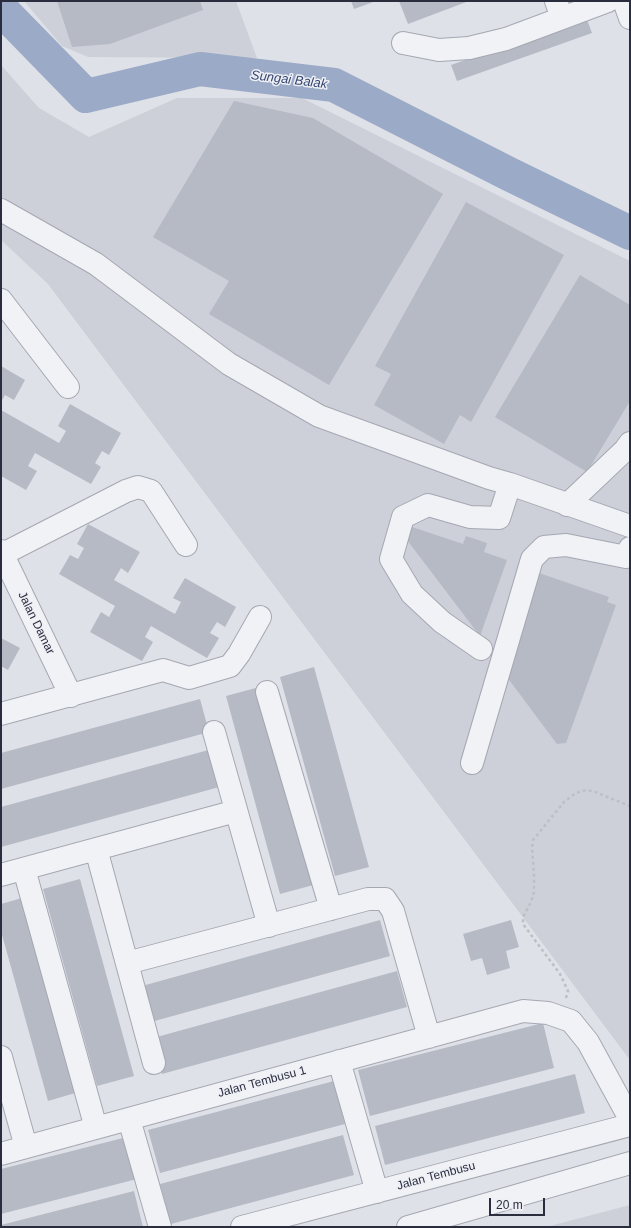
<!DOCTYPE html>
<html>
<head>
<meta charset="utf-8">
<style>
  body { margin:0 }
  #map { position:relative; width:631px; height:1228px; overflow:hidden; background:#dfe1e8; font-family:Helvetica,sans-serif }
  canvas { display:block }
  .frame { position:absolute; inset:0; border:2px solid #292d3e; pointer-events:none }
  .scale { position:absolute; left:489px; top:1198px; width:56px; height:18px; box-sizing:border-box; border:2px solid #292d3e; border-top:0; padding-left:5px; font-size:12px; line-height:14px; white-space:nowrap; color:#292d3e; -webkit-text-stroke:3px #eef0f5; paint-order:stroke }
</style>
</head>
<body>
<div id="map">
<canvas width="631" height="1228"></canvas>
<div class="frame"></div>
<div class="scale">20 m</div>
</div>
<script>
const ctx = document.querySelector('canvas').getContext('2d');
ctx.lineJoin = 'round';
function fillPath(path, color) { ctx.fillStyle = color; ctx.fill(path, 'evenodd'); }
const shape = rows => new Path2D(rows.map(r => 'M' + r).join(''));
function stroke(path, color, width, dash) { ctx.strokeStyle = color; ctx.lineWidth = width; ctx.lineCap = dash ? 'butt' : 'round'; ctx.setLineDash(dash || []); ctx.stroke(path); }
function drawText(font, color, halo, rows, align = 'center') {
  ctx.font = font + ' Helvetica,sans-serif'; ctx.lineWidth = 3; ctx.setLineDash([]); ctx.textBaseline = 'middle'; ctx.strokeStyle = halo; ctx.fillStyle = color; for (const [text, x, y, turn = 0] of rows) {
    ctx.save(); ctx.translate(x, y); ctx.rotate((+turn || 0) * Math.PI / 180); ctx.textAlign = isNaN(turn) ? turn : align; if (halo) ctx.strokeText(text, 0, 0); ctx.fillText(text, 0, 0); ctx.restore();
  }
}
const built = shape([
  [24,1,236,1,257,58,88,57,62,46],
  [1,65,39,108,89,137,177,98,302,98,630,261,630,1060,48,284,1,240],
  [630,1205,630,1227,546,1227]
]);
const river = shape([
  [1,9,86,96,200,69,334,85,509,174,630,233]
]);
const building = shape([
  [57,1,200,1,203,10,110,44,72,47],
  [351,1,376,1,354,9],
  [399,1,469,1,408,24],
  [586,17,592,33,457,81,451,65],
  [234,101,313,118,443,194,329,385,209,314,229,281,153,237],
  [466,202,564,255,471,422,460,415,444,444,374,405,391,374,375,366],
  [580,275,630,305,630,401,587,472,495,417],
  [1,366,25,380,14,400,5,395,1,402],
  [70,404,121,433,109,455,102,451,95,463,101,467,91,484,35,453,28,466,37,471,26,490,1,476,1,410,59,443,66,431,58,426],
  [88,524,140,552,128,573,121,568,114,580,175,614,181,602,173,598,185,578,236,607,225,627,217,622,210,633,219,638,207,658,151,626,145,637,153,642,142,661,90,632,101,612,109,617,115,606,59,574,70,555,78,559,84,548,77,544],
  [412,527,463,544,466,536,487,543,484,552,507,560,480,636,407,540],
  [539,573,609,597,607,602,616,605,566,743,557,744,504,673],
  [1,638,20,648,8,670,1,666],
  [314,667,369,867,335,876,280,677],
  [263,686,317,884,280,894,226,696],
  [200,699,209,732,1,789,1,753],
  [212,749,223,786,1,847,1,807],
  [80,879,134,1076,97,1086,43,889],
  [29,896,82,1091,48,1101,1,931,1,904],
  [380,920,390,956,151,1022,142,986],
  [511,920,519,947,506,951,510,968,487,975,482,958,471,961,463,934],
  [397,971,407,1007,162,1074,153,1038],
  [543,1023,554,1068,370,1116,358,1070],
  [575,1074,585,1113,385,1165,375,1126],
  [334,1081,345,1124,160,1173,148,1130],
  [343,1135,354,1175,171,1224,160,1184],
  [127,1137,137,1179,1,1214,1,1169],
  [134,1191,143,1227,1,1227,1,1225]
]);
const path = shape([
  [566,998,568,991,560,974,523,924,523,917,531,902,534,892,534,875,532,847,533,840,564,802,573,795,581,791,587,790,595,792,630,806]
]);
const minor = shape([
  [556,1,562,18],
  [624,1,630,18],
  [403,43,439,50,469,48,506,39,608,1],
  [1,210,96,264,229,364,319,416,489,478,510,484,630,526],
  [1,300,68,387],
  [567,505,625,450,630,443],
  [1,551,71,696],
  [1,555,126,491,138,487,151,491,186,545],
  [481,649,442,622,412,594,391,559,403,517,428,505,470,517,499,518,510,484],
  [267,692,331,909],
  [1,714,163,670,189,678,230,666,239,654,260,617],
  [214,732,269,926],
  [472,763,532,559,544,547,566,545,626,557,630,548],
  [96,849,154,1063],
  [24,869,96,1128],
  [1,875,236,811],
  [127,963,368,899,385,899,393,911,429,1037],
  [1,1057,26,1147],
  [339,1061,377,1192],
  [129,1119,160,1227],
  [1,1154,523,1011,548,1013,571,1021,588,1042,630,1119],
  [242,1227,630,1125],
  [408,1227,630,1163]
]);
const streetNames = [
  ["Jalan Damar",36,623,64],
  ["Jalan Tembusu 1",262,1082,-15],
  ["Jalan Tembusu",436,1176,-15]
];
const waterNames = [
  ["Sungai Balak",289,80,7]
];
fillPath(built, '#cdd0d9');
stroke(river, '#9baac6', 34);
fillPath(building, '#b6bac4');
stroke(minor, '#a5a7b2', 24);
stroke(path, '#bdbfc6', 2.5, [3, 3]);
stroke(minor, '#f1f2f6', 22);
drawText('12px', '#292d3e', '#eef0f5', streetNames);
drawText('italic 13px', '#354770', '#eef0f5', waterNames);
</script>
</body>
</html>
